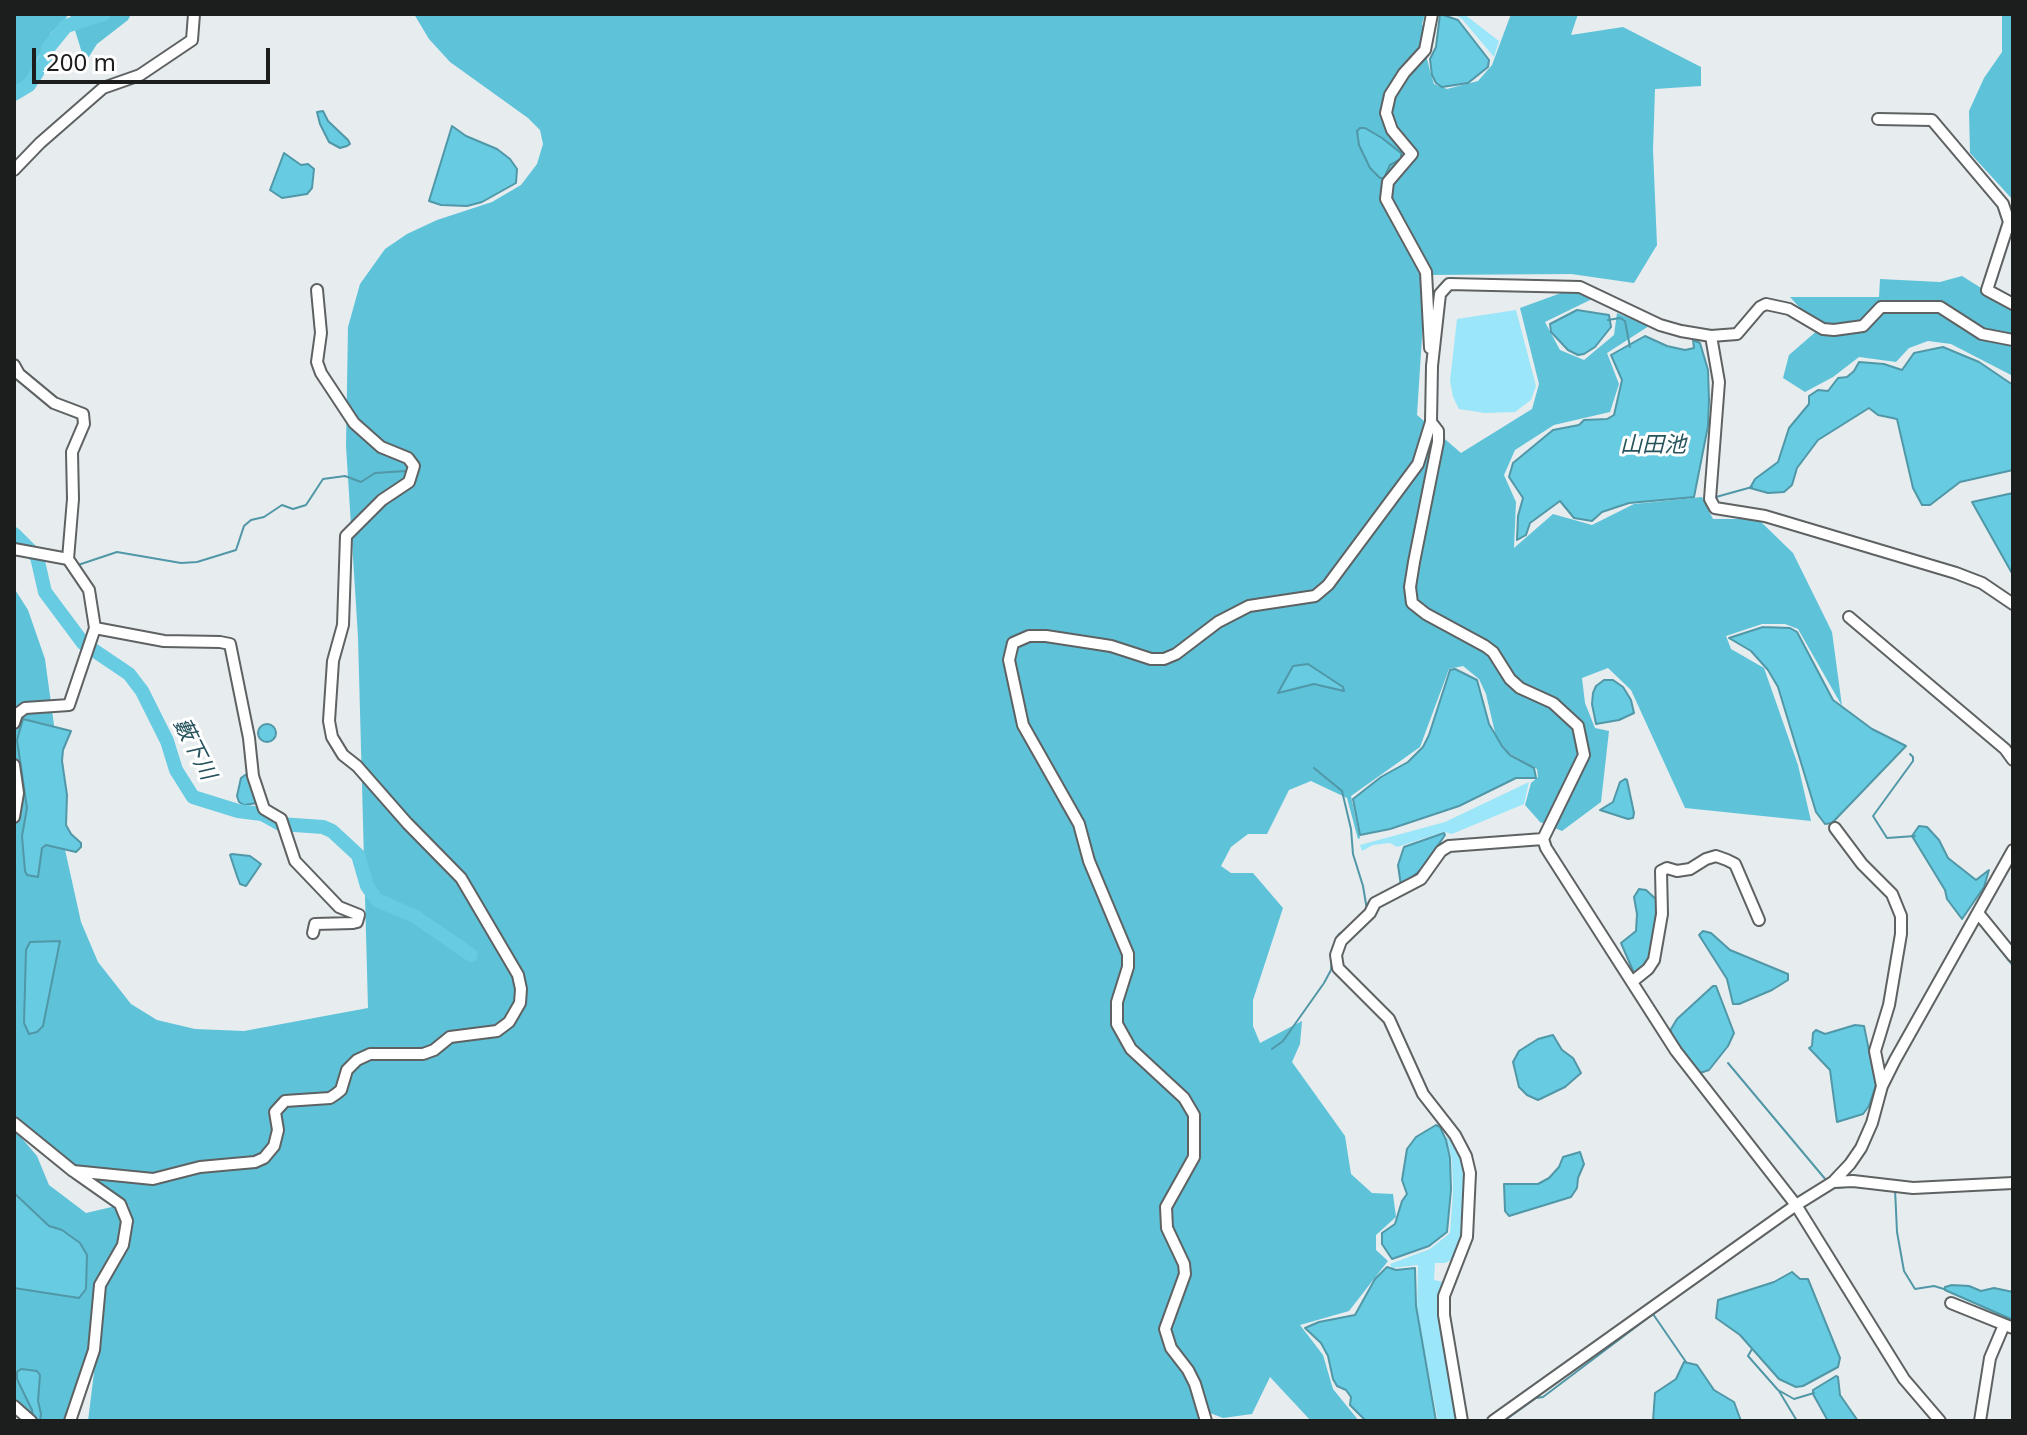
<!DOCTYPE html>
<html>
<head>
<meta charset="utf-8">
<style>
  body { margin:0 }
  #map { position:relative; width:2027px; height:1435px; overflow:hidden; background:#e7ecee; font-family:"Noto Sans",sans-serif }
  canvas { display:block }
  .frame { position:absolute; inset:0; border:16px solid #1c1e1e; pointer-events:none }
  .scale { position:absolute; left:32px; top:48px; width:238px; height:36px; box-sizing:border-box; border:4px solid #1c1e1e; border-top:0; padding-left:10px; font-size:24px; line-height:28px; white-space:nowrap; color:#1c1e1e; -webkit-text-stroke:6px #fff; paint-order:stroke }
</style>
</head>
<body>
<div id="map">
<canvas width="2027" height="1435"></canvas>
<div class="frame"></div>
<div class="scale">200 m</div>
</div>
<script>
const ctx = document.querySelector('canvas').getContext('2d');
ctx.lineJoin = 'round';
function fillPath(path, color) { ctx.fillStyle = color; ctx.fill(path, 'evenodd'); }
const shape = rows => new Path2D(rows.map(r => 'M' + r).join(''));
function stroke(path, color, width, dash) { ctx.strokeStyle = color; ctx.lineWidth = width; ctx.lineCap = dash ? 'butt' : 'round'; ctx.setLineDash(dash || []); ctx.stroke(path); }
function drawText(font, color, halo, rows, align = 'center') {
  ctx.font = font + ' "Noto Sans","Noto Sans JP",sans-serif'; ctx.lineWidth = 6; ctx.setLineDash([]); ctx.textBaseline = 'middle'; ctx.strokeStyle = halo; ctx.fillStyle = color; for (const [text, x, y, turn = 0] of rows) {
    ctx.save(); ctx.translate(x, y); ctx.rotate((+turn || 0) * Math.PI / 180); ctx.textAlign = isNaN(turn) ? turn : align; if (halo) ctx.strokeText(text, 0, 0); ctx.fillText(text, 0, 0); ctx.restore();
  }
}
const green = shape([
  [1454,14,1464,14,1499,41,1494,57,1462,19],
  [1516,310,1536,386,1531,400,1515,412,1485,413,1459,409,1453,397,1450,381,1457,319],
  [1529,782,1524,804,1452,834,1444,832,1397,847,1390,843,1373,845,1362,851,1360,845,1445,822],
  [1446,1136,1459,1149,1466,1172,1465,1217,1461,1245,1453,1259,1445,1263,1435,1263,1434,1280,1444,1282,1438,1298,1439,1325,1458,1421,1438,1421,1417,1313,1418,1265,1392,1268,1390,1264,1430,1249,1450,1233,1453,1192,1452,1160]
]);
const forest = shape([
  [14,14,66,14,67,17,51,33,27,78,14,88],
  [70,14,131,14,128,20,97,44,88,58,82,53],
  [414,14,1425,14,1422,24,1428,35,1427,59,1431,74,1434,84,1447,89,1478,81,1492,65,1511,14,1578,14,1571,35,1623,27,1701,67,1701,86,1655,89,1653,150,1657,245,1634,283,1571,274,1426,275,1417,415,1461,453,1532,409,1539,384,1520,308,1572,289,1592,299,1545,322,1560,350,1584,360,1614,335,1617,313,1649,326,1607,353,1619,384,1610,412,1554,425,1515,450,1504,475,1516,502,1514,548,1553,514,1592,525,1634,504,1702,497,1713,519,1758,519,1793,553,1832,632,1842,706,1798,629,1785,624,1762,624,1726,636,1731,649,1764,668,1798,765,1811,821,1685,808,1631,690,1608,668,1582,678,1585,703,1595,728,1609,731,1601,802,1562,831,1540,822,1525,805,1531,783,1538,777,1537,769,1509,753,1496,737,1486,694,1479,679,1463,666,1449,669,1420,747,1351,796,1360,838,1358,839,1347,798,1311,781,1289,790,1267,834,1248,834,1231,847,1221,866,1231,873,1253,873,1283,908,1253,1000,1253,1026,1260,1043,1302,1021,1300,1044,1292,1062,1345,1136,1351,1174,1372,1193,1393,1194,1396,1217,1376,1235,1376,1250,1388,1261,1349,1311,1300,1325,1323,1355,1333,1389,1359,1421,1311,1421,1270,1377,1252,1414,1223,1418,1205,1411,1202,1421,88,1421,105,1284,130,1234,129,1206,75,1167,14,1116,14,588,28,610,45,659,60,769,60,827,81,922,98,962,131,1004,157,1020,195,1029,244,1031,368,1008,358,637,346,446,348,327,360,284,385,249,407,234,437,220,492,202,521,185,537,164,543,144,540,130,528,118,450,62,429,39],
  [2002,14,2013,14,2013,200,1970,153,1969,111,1984,78,2002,52],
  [1962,276,2013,308,2013,376,1951,344,1928,341,1909,348,1896,362,1859,357,1833,377,1805,392,1783,378,1789,355,1819,329,1790,297,1879,297,1880,279,1940,282],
  [14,1129,37,1156,49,1185,86,1213,116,1206,121,1221,118,1241,97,1280,89,1356,66,1421,36,1421,14,1400]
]);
const water = shape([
  [1440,14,1458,20,1489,60,1488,67,1468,83,1442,87,1436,83,1432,75,1430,59,1436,47,1440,14],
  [323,111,328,121,348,140,350,144,347,146,340,148,329,142,320,124,317,112,323,111],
  [452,126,466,136,497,149,510,159,517,169,516,183,482,202,467,206,441,205,429,201,452,126],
  [1360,128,1365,128,1382,138,1401,153,1401,159,1390,165,1384,178,1380,178,1370,168,1359,145,1357,131,1360,128],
  [284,153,301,165,308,164,314,169,312,188,307,194,282,198,270,190,284,153],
  [1577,310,1609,315,1611,327,1595,347,1584,354,1578,355,1568,350,1551,332,1550,324,1577,310],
  [1645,336,1667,346,1685,350,1694,348,1693,340,1700,343,1708,370,1709,400,1708,426,1694,497,1629,503,1602,512,1592,521,1574,518,1560,501,1530,523,1526,535,1517,540,1518,516,1523,498,1509,477,1513,463,1553,430,1579,425,1584,420,1607,419,1614,415,1622,380,1611,355,1645,336],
  [1943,347,1979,362,2013,385,2013,470,1960,482,1930,505,1922,505,1913,488,1897,419,1878,415,1869,408,1818,440,1797,468,1792,485,1784,492,1768,493,1750,488,1755,479,1778,462,1789,428,1809,404,1809,396,1818,390,1828,391,1838,378,1847,377,1854,371,1859,362,1884,364,1902,370,1914,353,1943,347],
  [2013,493,2013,575,1972,502,2013,493],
  [1763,627,1790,628,1797,632,1833,700,1872,729,1906,746,1832,823,1825,824,1816,812,1778,687,1768,670,1751,651,1729,638,1763,627],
  [1308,664,1343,687,1344,691,1314,684,1278,693,1293,666,1308,664],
  [1455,669,1477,680,1489,724,1502,746,1510,755,1534,768,1536,778,1516,778,1459,806,1390,829,1360,835,1353,799,1381,777,1408,762,1423,747,1429,735,1450,670,1455,669],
  [1604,680,1613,680,1623,687,1631,700,1634,713,1619,720,1596,724,1592,704,1593,693,1596,686,1604,680],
  [23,719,71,731,63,750,62,761,67,795,66,825,71,834,81,843,81,847,76,852,46,845,42,848,38,877,27,875,25,871,22,836,27,808,17,740,23,719],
  '258 733a9 9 0 1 1 18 0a9 9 0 1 1-18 0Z',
  [248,773,257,803,244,805,239,802,237,796,241,778,248,773],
  [1625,779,1627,780,1634,813,1633,818,1628,819,1600,810,1613,802,1620,782,1625,779],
  [1919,826,1927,827,1939,840,1948,858,1976,880,1989,870,1984,887,1962,919,1947,899,1945,890,1912,836,1919,826],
  [1444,833,1445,835,1422,869,1401,886,1398,865,1404,847,1444,833],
  [232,854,250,856,261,864,246,886,240,884,237,876,230,855,232,854],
  [1639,889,1646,890,1658,901,1659,906,1652,960,1637,974,1634,973,1621,943,1636,931,1637,914,1634,897,1639,889],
  [1703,931,1711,933,1730,950,1788,974,1788,980,1772,990,1739,1004,1733,1004,1727,979,1699,935,1703,931],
  [60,941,43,1026,37,1032,29,1034,24,1023,26,950,30,942,60,941],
  [1713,986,1716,986,1734,1033,1728,1046,1709,1070,1697,1074,1671,1035,1671,1029,1677,1019,1713,986],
  [1855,1025,1864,1026,1876,1085,1869,1106,1863,1114,1837,1122,1830,1070,1809,1048,1812,1046,1813,1033,1816,1030,1825,1034,1855,1025],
  [1553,1035,1562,1050,1573,1058,1581,1073,1565,1087,1538,1100,1527,1095,1519,1087,1513,1062,1519,1051,1538,1039,1553,1035],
  [1436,1125,1440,1127,1446,1140,1450,1158,1451,1190,1447,1232,1429,1246,1392,1259,1382,1244,1382,1233,1395,1224,1402,1201,1407,1194,1402,1180,1407,1149,1416,1137,1436,1125],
  [1580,1152,1584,1164,1578,1178,1577,1188,1571,1197,1509,1216,1505,1211,1504,1184,1538,1184,1549,1178,1559,1167,1563,1157,1580,1152],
  [14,1193,49,1226,62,1230,80,1243,87,1255,86,1289,79,1298,14,1288,14,1193],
  [1387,1267,1396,1270,1415,1268,1416,1306,1436,1421,1366,1421,1350,1405,1351,1397,1346,1390,1337,1386,1333,1379,1328,1356,1321,1343,1305,1328,1319,1322,1355,1315,1375,1279,1387,1267],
  [1792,1272,1800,1279,1808,1279,1840,1358,1838,1367,1803,1386,1796,1387,1779,1379,1740,1335,1716,1318,1718,1300,1774,1282,1792,1272],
  [1952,1285,1969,1286,1981,1291,1994,1288,2013,1292,2013,1320,1945,1290,1945,1287,1952,1285],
  [1684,1362,1697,1365,1714,1390,1734,1402,1741,1421,1653,1421,1655,1393,1676,1379,1684,1362],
  [21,1369,37,1371,40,1375,38,1401,41,1414,40,1421,33,1417,32,1410,17,1379,17,1372,21,1369],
  [1836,1376,1838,1377,1840,1395,1858,1421,1828,1421,1813,1394,1813,1390,1836,1376]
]);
const stream = shape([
  [1608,320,1620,318,1625,321,1630,347],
  [1716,497,1752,487],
  [78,565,117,552,181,563,197,562,236,550,244,526,251,520,264,517,282,505,293,509,306,505,323,479,345,476,361,482,375,473,406,471],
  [1910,754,1913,757,1913,761,1873,816,1887,838,1915,836],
  [1314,768,1342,791,1351,829,1353,854,1363,886,1367,910],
  [1983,928,2013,966],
  [1332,951,1339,934,1345,930],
  [1272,1049,1283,1041,1324,983,1331,970,1332,958],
  [1728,1063,1826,1180],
  [1834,1188,1857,1186],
  [1895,1189,1897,1232,1904,1271,1915,1289,1934,1286,1944,1289],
  [1752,1349,1748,1356,1778,1390,1794,1399,1814,1393],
  [1779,1391,1797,1421],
  [1504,1421,1536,1398,1543,1397,1653,1314,1686,1362]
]);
const river = shape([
  [14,94,29,85,45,60,49,47,66,26,104,14],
  [14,534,37,557,45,592,83,643,129,674,142,691,167,741,176,770,193,797,238,811,262,814,280,824,323,827,332,831,358,855,367,886,377,900,416,917,471,955]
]);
const minor = shape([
  [1878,119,1932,120,2003,204,2009,222,1987,290,2013,304],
  [14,170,40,143,103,88,140,75,192,40,194,14],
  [1711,336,1719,382,1710,499,1715,508,1765,516,1956,573,1982,583,2013,604],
  [1430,348,1426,272,1386,199,1388,182,1412,154,1392,130,1386,113,1390,95,1404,73,1425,50,1432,14],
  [14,365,19,374,54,403,83,414,84,424,72,452,73,499,68,559],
  [1431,422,1438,431,1438,442,1414,562,1410,587,1412,603,1426,614,1485,646,1493,652,1510,679,1520,688,1553,703,1578,726,1584,755,1543,839,1546,848,1676,1051,1796,1205,1904,1379,1940,1421],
  [14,549,68,559,89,590,95,628,69,705,25,708,17,714,14,723],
  [1849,617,2005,749,2013,760],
  [95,628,164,641,220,642,230,644,249,738,253,776,264,809,281,819,295,861,339,907,359,915,357,922,353,923,315,924,313,933],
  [14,765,18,793,14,817],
  [1835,828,1862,864,1892,894,1901,916,1901,934,1889,1005,1875,1051,1882,1086],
  [1978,913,2013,956],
  [1633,981,1648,969,1654,960,1662,914,1661,871,1667,868,1677,871,1690,869,1706,859,1716,856,1727,860,1735,864,1759,920],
  [14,1123,73,1171,120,1204,127,1221,123,1245,100,1285,94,1350,70,1421],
  [73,1171,153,1179,200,1167,255,1162,264,1158,274,1146,278,1130,275,1112,285,1101,330,1098,336,1094,341,1090,347,1070,357,1060,370,1054,423,1054,434,1050,450,1037,497,1031,509,1022,520,1003,521,989,518,975,461,878,407,823,357,766,343,755,332,737,329,721,333,661,343,625,346,536,382,500,409,482,414,466,408,458,381,447,354,423,321,373,317,362,321,333,317,290],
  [1833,1182,1853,1181,1913,1188,2013,1183],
  [1951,1303,2013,1328],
  [14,1406,31,1421],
  [1206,1421,1195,1384,1188,1370,1171,1348,1165,1329,1185,1274,1184,1264,1167,1228,1166,1207,1194,1157,1194,1115,1184,1098,1131,1049,1117,1024,1117,1002,1128,967,1128,954,1089,861,1079,824,1023,725,1009,660,1013,643,1029,636,1046,636,1111,646,1151,659,1164,659,1176,654,1218,622,1249,606,1315,596,1328,585,1418,464,1431,422,1432,366,1440,294,1449,284,1580,287,1660,325,1681,331,1711,336,1737,334,1760,307,1766,304,1789,309,1823,329,1834,330,1863,326,1881,307,1940,307,1982,334,2013,340],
  [1462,1421,1444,1315,1444,1296,1467,1237,1470,1173,1466,1156,1455,1135,1423,1094,1389,1019,1338,968,1336,955,1341,941,1370,913,1375,903,1421,879,1441,851,1449,846,1543,839],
  [1493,1421,1796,1205,1833,1182,1850,1164,1861,1148,1872,1123,1882,1086,1895,1060,2013,850],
  [1980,1421,1990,1358,2004,1325]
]);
const waterNames = [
  ["山田池",1653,446],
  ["藪下川",194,749,63]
];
fillPath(green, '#9be6f9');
fillPath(forest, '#5ec2d9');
fillPath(water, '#67cbe2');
stroke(water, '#5097a7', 2);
stroke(stream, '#5097a7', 2);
stroke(river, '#67cbe2', 14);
stroke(minor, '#5e6263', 14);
stroke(minor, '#fff', 10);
drawText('italic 22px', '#27535d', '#fff', waterNames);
</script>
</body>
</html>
